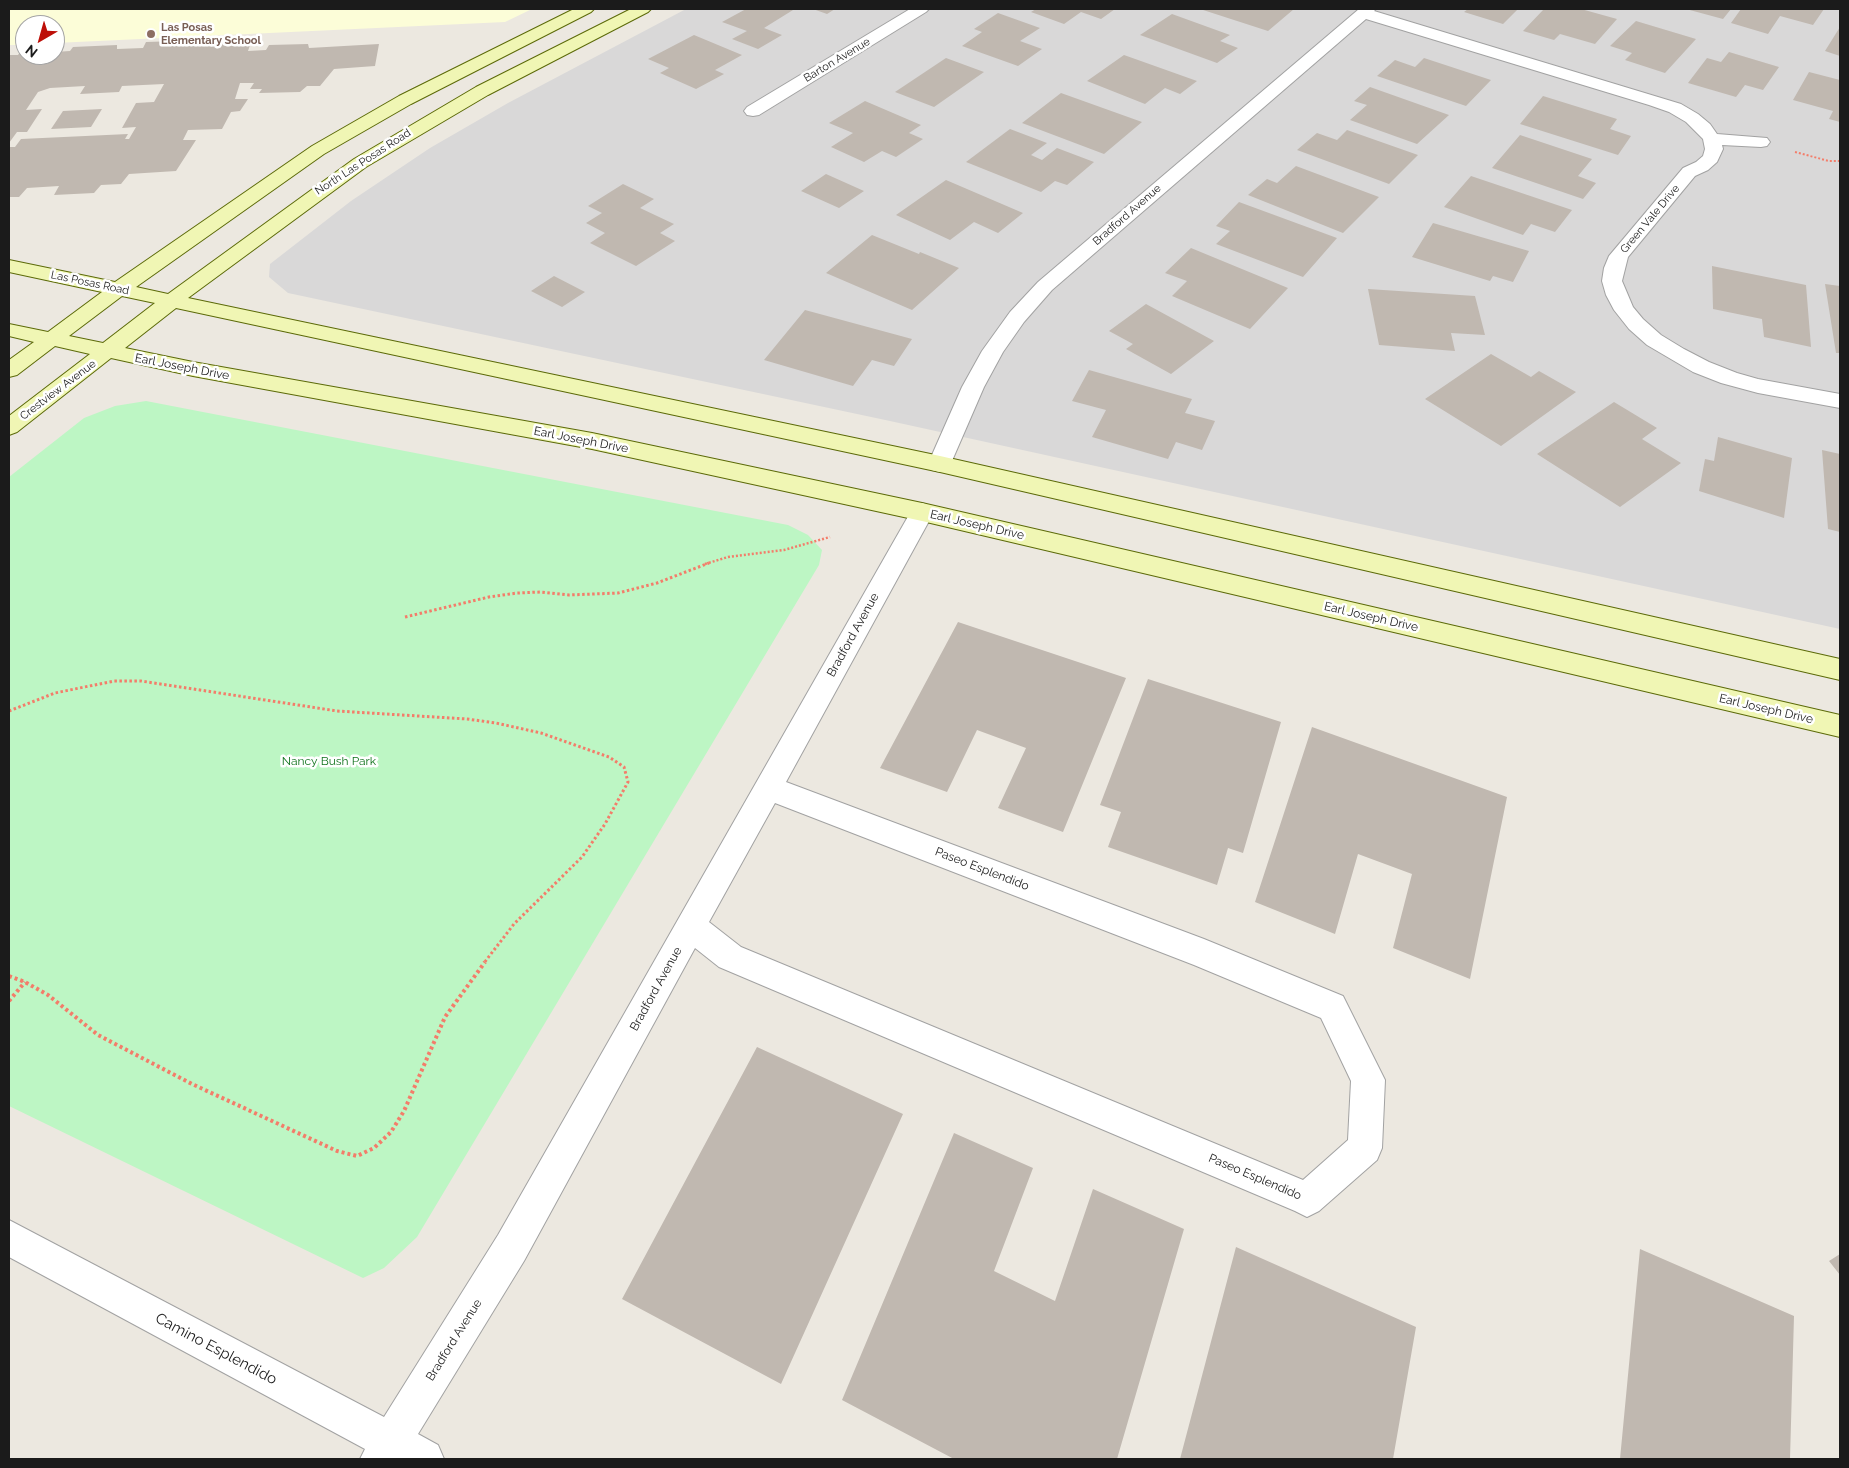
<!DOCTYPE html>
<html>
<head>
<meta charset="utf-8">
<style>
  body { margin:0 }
  #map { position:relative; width:1849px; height:1468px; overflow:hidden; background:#ece8e0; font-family:Raleway,sans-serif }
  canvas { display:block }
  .frame { position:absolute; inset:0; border:10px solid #1b1b1b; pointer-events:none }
  .north { position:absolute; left:15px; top:15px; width:50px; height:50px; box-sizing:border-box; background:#fff; border:1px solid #a4a4a4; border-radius:50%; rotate:218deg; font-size:14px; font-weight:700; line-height:20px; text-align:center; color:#1b1b1b }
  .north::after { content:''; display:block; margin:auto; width:18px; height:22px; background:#bd0f08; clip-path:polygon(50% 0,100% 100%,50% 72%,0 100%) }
</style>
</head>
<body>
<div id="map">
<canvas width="1849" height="1468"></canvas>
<div class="frame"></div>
<div class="north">N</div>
</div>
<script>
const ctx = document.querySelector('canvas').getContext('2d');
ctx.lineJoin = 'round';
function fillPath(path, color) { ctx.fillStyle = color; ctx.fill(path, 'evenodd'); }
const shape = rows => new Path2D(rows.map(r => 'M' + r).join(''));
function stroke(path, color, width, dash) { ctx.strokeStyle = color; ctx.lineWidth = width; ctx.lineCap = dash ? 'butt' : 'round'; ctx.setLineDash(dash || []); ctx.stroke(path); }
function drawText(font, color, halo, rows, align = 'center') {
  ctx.font = font + ' Raleway,sans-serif'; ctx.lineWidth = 5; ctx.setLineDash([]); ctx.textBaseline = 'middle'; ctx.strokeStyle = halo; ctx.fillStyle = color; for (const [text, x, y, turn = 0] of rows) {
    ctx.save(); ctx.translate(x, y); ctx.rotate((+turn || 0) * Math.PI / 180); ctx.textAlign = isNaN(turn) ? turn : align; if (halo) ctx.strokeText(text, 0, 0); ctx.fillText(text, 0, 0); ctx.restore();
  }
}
const residential = shape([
  [686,9,1840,9,1840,629,890,421,288,293,269,277,270,264,351,201,430,148,508,103]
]);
const education = shape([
  [9,9,532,9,505,22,55,43,55,25,25,25,25,45,9,45]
]);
const park = shape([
  [146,401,788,525,808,535,822,550,819,565,417,1237,384,1268,363,1278,9,1106,9,477,84,418,115,406]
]);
const building = shape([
  [746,9,788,9,793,10,764,28,782,35,758,49,732,39,747,31,722,22],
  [813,9,835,9,827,14],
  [1036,9,1115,9,1101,19,1081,12,1064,24,1031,12],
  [1200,9,1294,9,1268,31],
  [1468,9,1518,9,1503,24,1464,12],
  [1544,9,1581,9,1617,19,1595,44,1560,34,1554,40,1523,31],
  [1686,9,1731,9,1723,19],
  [1741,9,1824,9,1813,25,1780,16,1768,34,1731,23],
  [998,13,1040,28,1020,41,1042,49,1018,66,962,46,982,32,974,29],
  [1172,14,1230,35,1220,41,1238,48,1217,63,1140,35],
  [1636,21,1696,39,1665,73,1625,60,1632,53,1610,46],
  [1840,27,1840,56,1825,51],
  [694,35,742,55,715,70,724,74,696,89,660,73,669,68,648,59],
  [241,39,241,45,250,45,248,51,266,50,269,45,308,44,309,48,379,44,375,66,334,69,320,86,307,86,300,92,259,93,262,89,250,89,254,83,240,83,235,99,248,99,240,111,231,112,222,129,188,130,183,140,196,140,176,171,129,174,121,184,101,185,94,193,54,195,59,186,27,188,19,197,9,197,9,147,15,147,21,139,128,134,125,139,129,139,136,127,122,128,136,103,154,102,164,84,122,86,119,92,80,94,85,86,50,88,38,92,26,110,42,109,27,132,17,132,9,143,9,55,18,55,23,48,25,48,25,55,55,55,55,52,70,51,73,47,117,45,117,49,143,48,146,42],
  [1729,52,1779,67,1763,90,1745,85,1736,97,1688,83,1707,58,1721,62],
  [1124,55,1197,81,1180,94,1165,88,1145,104,1087,81],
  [946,58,984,72,934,107,895,92],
  [1424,58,1491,80,1466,106,1377,76,1395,60,1415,67],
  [1809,72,1840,80,1840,122,1829,119,1833,111,1793,100],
  [1370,87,1449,115,1417,144,1350,120,1367,105,1354,101],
  [1061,93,1142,122,1104,154,1022,123],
  [1543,96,1617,119,1610,129,1631,136,1618,155,1520,124],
  [865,101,921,125,909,133,923,139,896,157,882,151,864,162,831,147,853,133,829,123],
  [102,109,91,127,51,129,63,111],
  [1010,129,1047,143,1031,155,1042,160,1057,148,1094,162,1067,185,1055,181,1041,192,966,162],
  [1347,130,1418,155,1389,184,1297,150,1317,133,1337,140],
  [1520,135,1592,159,1578,176,1596,183,1583,199,1492,168],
  [1296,166,1379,197,1343,233,1248,195,1267,179,1277,183],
  [826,174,864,191,839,208,801,191],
  [1471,176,1572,210,1555,232,1531,224,1523,235,1444,207],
  [946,180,1023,213,998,233,974,222,950,240,896,215],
  [623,184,654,199,640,208,674,224,660,233,675,241,636,266,590,243,605,233,586,223,602,213,588,206],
  [1239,202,1337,238,1303,277,1216,244,1230,231,1216,226],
  [1433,223,1529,251,1513,282,1493,276,1490,281,1412,257],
  [872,235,919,254,920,252,959,268,912,310,826,273],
  [1191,248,1288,288,1250,329,1172,296,1187,281,1165,273],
  [1712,266,1806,285,1811,347,1764,337,1762,319,1713,309],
  [554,276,585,292,562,307,531,291],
  [1825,284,1840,286,1840,353,1836,353],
  [1368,289,1475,296,1485,335,1451,333,1455,351,1379,345],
  [1146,304,1214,341,1171,374,1126,349,1133,344,1109,331],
  [805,310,912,339,894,366,872,360,853,386,764,360],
  [1491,354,1531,377,1539,371,1576,392,1501,446,1425,399],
  [1089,370,1192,399,1185,413,1215,421,1202,450,1176,442,1168,459,1092,437,1106,410,1072,401],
  [1614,402,1657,428,1642,439,1681,463,1620,507,1537,454],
  [1718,437,1792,458,1784,518,1699,491,1705,459,1714,461],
  [1822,450,1840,454,1840,532,1828,529],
  [958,622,1126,678,1063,832,998,808,1026,748,977,730,947,792,880,768],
  [1148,679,1281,722,1243,853,1228,848,1217,885,1108,847,1121,812,1100,805],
  [1312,727,1507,797,1470,979,1393,948,1412,874,1358,854,1335,934,1255,902],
  [757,1047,903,1114,781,1384,622,1299],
  [954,1133,1033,1168,994,1271,1055,1301,1093,1189,1184,1229,1117,1459,954,1459,842,1400],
  [1236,1247,1416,1327,1393,1459,1180,1459],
  [1640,1249,1794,1316,1790,1459,1620,1459],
  [1840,1254,1840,1275,1829,1261]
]);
const pathFar3 = shape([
  [1795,152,1829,161,1840,161]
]);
const pathFar2 = shape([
  [705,564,728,557,784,550,830,537]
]);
const pathFar1 = shape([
  [405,617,489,597,517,593,541,592,569,595,618,593,657,583,709,563],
  [9,711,55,693,114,681,141,681,337,711,467,719,496,723,541,733,609,757,624,767,628,782,605,824,582,857,514,924,484,963]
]);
const path = shape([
  [9,976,25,982,48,995,98,1035,192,1084,337,1151,357,1156,374,1148,391,1132,404,1111,445,1017,485,962],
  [9,1001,25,982]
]);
const street = shape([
  [910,9,929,9,926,12,759,115,753,116,747,115,744,111,747,107,910,9],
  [1359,9,1376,9,1374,11,1681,104,1698,114,1710,124,1717,134,1767,138,1770,142,1767,146,1761,147,1722,145,1723,149,1717,162,1708,170,1695,176,1628,257,1622,281,1633,307,1643,319,1661,335,1684,349,1709,362,1737,373,1758,379,1840,394,1840,408,1758,393,1721,383,1693,372,1647,345,1629,329,1614,310,1606,295,1602,281,1604,268,1609,256,1683,168,1696,162,1703,156,1705,149,1703,139,1686,122,1669,112,1649,105,1366,19,1052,290,1024,322,1003,352,984,387,948,470,940,472,932,470,928,464,962,387,982,351,1010,312,1038,282,1359,9],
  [922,503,930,506,934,512,786,782,1204,939,1343,996,1385,1080,1382,1148,1377,1160,1319,1211,1307,1217,1295,1211,719,967,695,948,524,1261,418,1434,438,1445,444,1459,360,1459,365,1449,9,1257,9,1220,384,1417,498,1235,914,506,922,503],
  [775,803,1194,965,1321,1018,1351,1081,1348,1140,1303,1180,741,947,709,922,775,803]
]);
const secondary = shape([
  [574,9,594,9,591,12,411,104,324,154,136,287,168,294,354,159,476,87,631,9,651,9,648,12,488,95,366,167,188,298,940,456,1840,659,1840,680,940,472,176,308,125,348,193,362,592,433,922,503,1840,715,1840,737,922,521,592,449,193,376,111,358,17,432,9,435,9,416,90,354,55,346,17,375,9,377,9,360,34,342,9,336,9,324,48,332,102,292,9,272,9,260,115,282,312,146,399,96,574,9],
  [122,296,155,303,103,343,69,336,122,296]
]);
const markers = [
  [151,34,5,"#8d6e63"]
];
const farEducationnames = [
  ["Las Posas",161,28],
  ["Elementary School",161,41]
];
const farStreetnames = [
  ["Barton Avenue",837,60,-31],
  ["North Las Posas Road",363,162,-33],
  ["Bradford Avenue",1127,215,-41],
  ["Green Vale Drive",1650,219,-50],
  ["Las Posas Road",90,283,12],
  ["Crestview Avenue",58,390,-37]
];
const streetNames = [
  ["Earl Joseph Drive",182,367,11],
  ["Earl Joseph Drive",581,440,11],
  ["Earl Joseph Drive",977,525,13],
  ["Earl Joseph Drive",1371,617,13],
  ["Bradford Avenue",853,635,-61],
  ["Earl Joseph Drive",1766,709,13],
  ["Paseo Esplendido",982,869,21],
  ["Bradford Avenue",656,989,-61],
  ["Paseo Esplendido",1255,1177,23],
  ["Bradford Avenue",454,1340,-58]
];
const parkNames = [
  ["Nancy Bush Park",329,761]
];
const nearStreetnames = [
  ["Camino Esplendido",216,1349,28]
];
fillPath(residential, '#d9d8d8');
fillPath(education, '#fcfdd8');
fillPath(park, '#bdf6c4');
fillPath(building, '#c0b8b0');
stroke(street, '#a2a2a2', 2);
stroke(secondary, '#5c6a09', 2);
stroke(pathFar3, '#f37d6a', 2, [2, 2]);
stroke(pathFar2, '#f37d6a', 2.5, [2, 2]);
stroke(pathFar1, '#f37d6a', 3, [2.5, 2.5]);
stroke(path, '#f37d6a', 4, [3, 3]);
fillPath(street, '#fff');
fillPath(secondary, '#f0f6b4');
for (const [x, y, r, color] of markers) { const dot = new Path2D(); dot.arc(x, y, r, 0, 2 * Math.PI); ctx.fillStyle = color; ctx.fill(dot); stroke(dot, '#fff', 2); }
drawText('bold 11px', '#785e54', '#fff', farEducationnames, 'left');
drawText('11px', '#1b1b1b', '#fff', farStreetnames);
drawText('12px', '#1b1b1b', '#fff', streetNames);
drawText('12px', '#0f721b', '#fff', parkNames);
drawText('15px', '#1b1b1b', '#fff', nearStreetnames);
</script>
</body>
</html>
